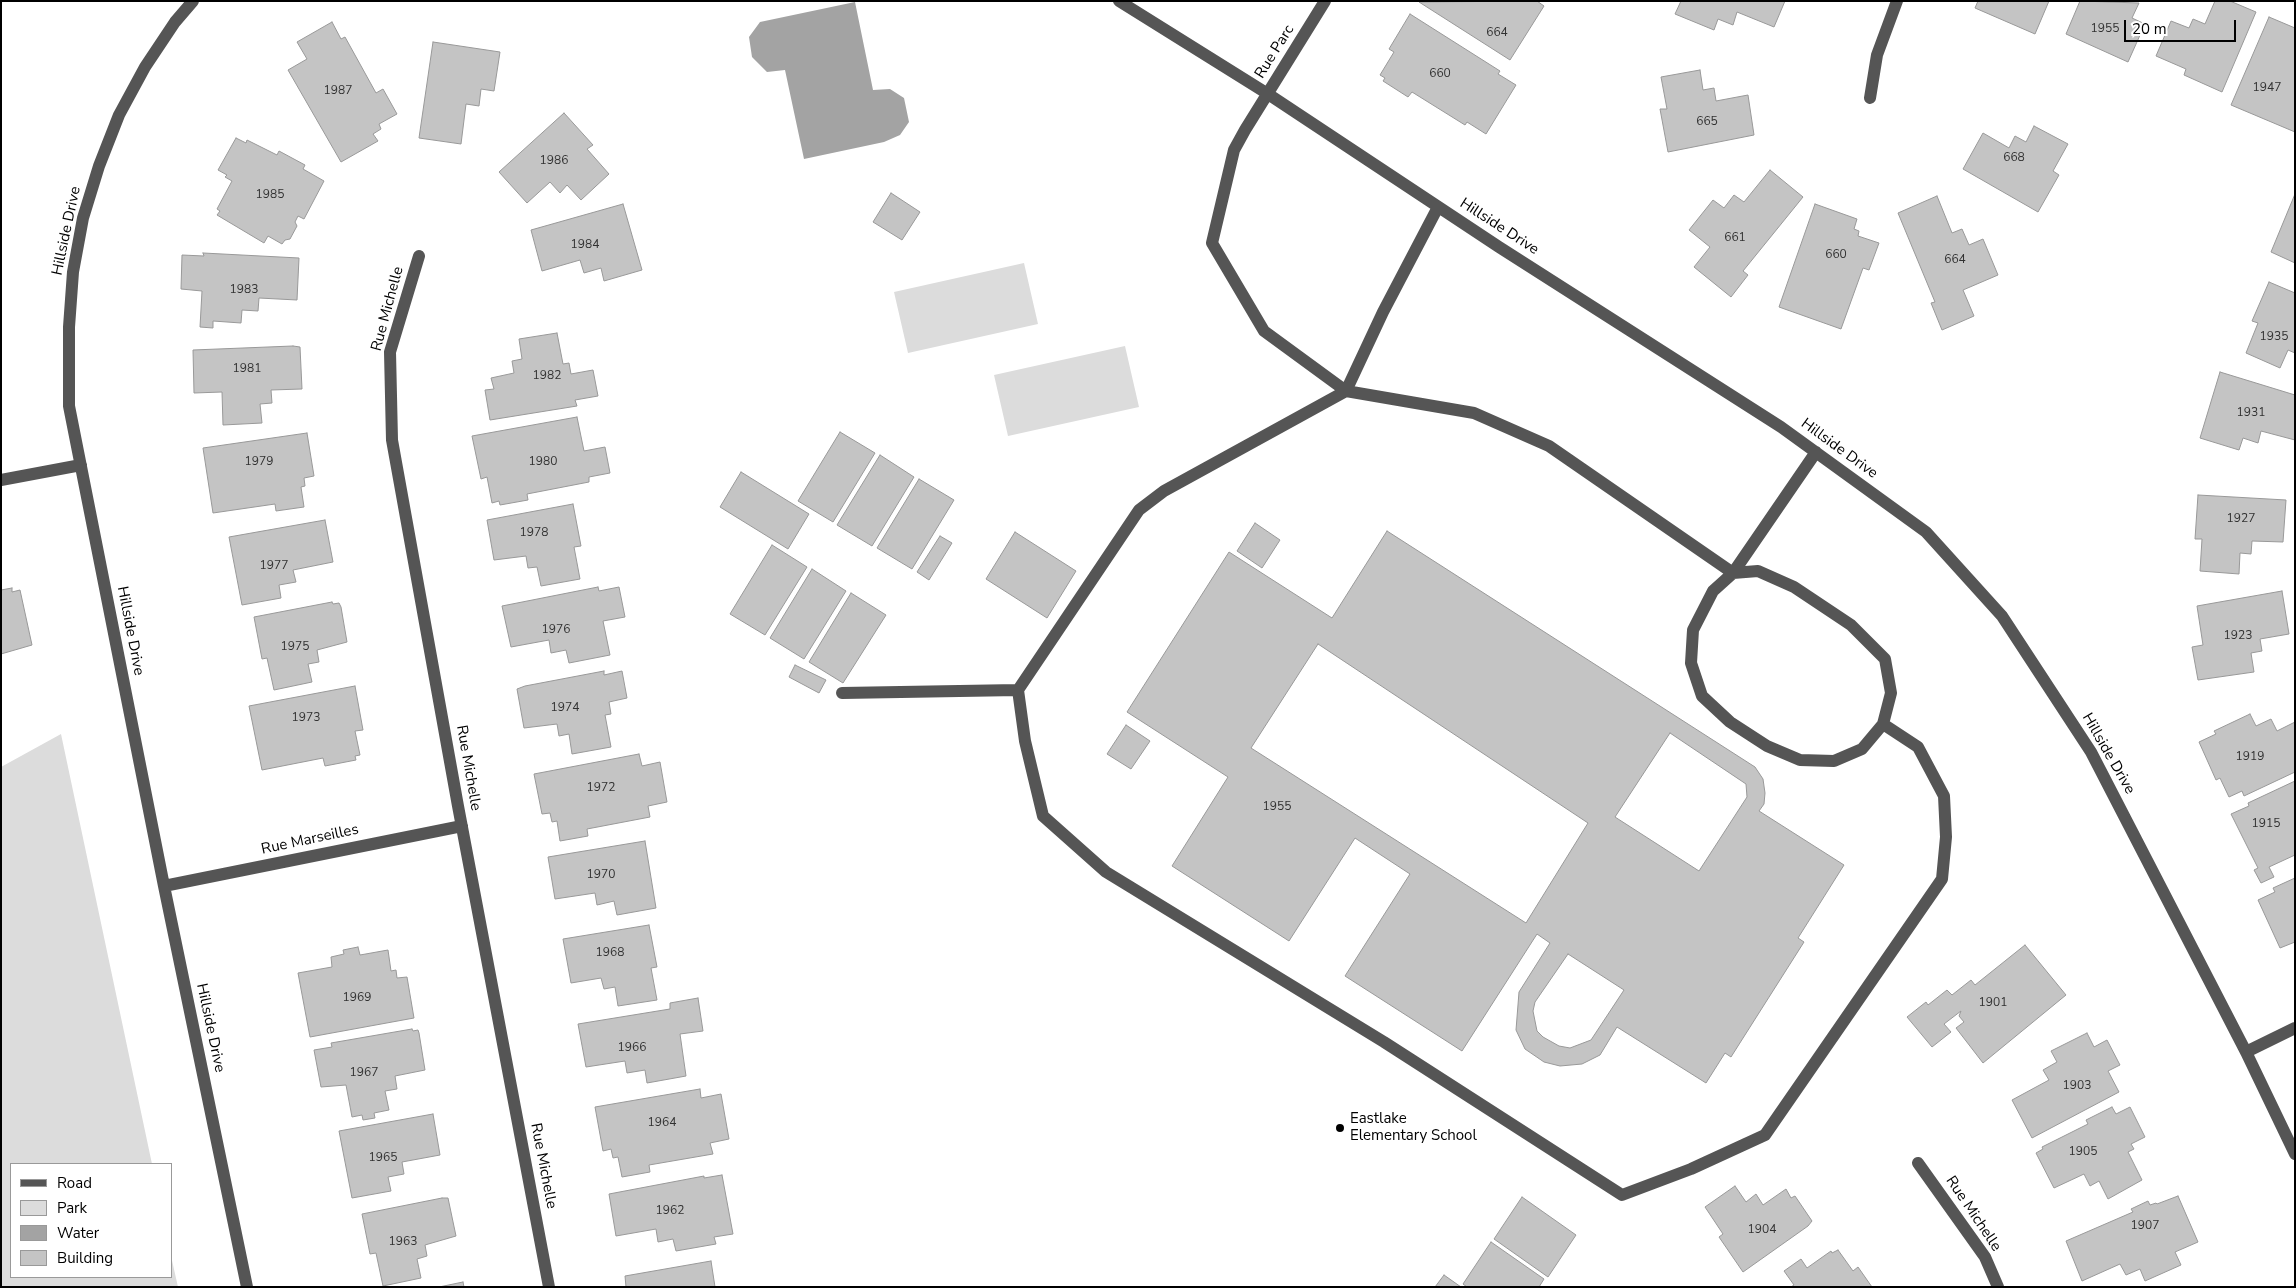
<!DOCTYPE html>
<html>
<head>
<meta charset="utf-8">
<style>
  body { margin:0 }
  #map { position:relative; width:2296px; height:1288px; overflow:hidden; background:#fff; font-family:"Nunito Sans",sans-serif }
  canvas { display:block }
  .frame { position:absolute; inset:0; border:2px solid #000; pointer-events:none }
  .legend { position:absolute; left:10px; top:1163px; width:162px; height:115px; box-sizing:border-box; background:#fff; border:1px solid #999; margin:0; padding:6px 9px; list-style:none; font-size:15px; color:#000 }
  .legend li { display:flex; align-items:center; gap:10px; height:25px }
  .legend b { width:25px; border:1px solid #999 }
  .scale { position:absolute; left:2124px; top:20px; width:112px; height:22px; box-sizing:border-box; border:2px solid #000; border-top:0; padding-left:6px; font-size:15px; line-height:18px; white-space:nowrap; color:#000; -webkit-text-stroke:4px #fff; paint-order:stroke }
</style>
</head>
<body>
<div id="map">
<canvas width="2296" height="1288"></canvas>
<div class="frame"></div>
<ul class="legend">
<li><b style="height:6px;background:#555"></b>Road</li>
<li><b style="height:14px;background:#dcdcdc"></b>Park</li>
<li><b style="height:14px;background:#a3a3a3"></b>Water</li>
<li><b style="height:14px;background:#c4c4c4"></b>Building</li>
</ul>
<div class="scale">20 m</div>
</div>
<script>
const ctx = document.querySelector('canvas').getContext('2d');
ctx.lineJoin = 'round';
function fillPath(path, color) { ctx.fillStyle = color; ctx.fill(path, 'evenodd'); }
const shape = rows => new Path2D(rows.map(r => 'M' + r).join(''));
function stroke(path, color, width, dash) { ctx.strokeStyle = color; ctx.lineWidth = width; ctx.lineCap = dash ? 'butt' : 'round'; ctx.setLineDash(dash || []); ctx.stroke(path); }
function drawText(font, color, halo, rows, align = 'center') {
  ctx.font = font + ' "Nunito Sans",sans-serif'; ctx.lineWidth = 5; ctx.setLineDash([]); ctx.textBaseline = 'middle'; ctx.strokeStyle = halo; ctx.fillStyle = color; for (const [text, x, y, turn = 0] of rows) {
    ctx.save(); ctx.translate(x, y); ctx.rotate((+turn || 0) * Math.PI / 180); ctx.textAlign = isNaN(turn) ? turn : align; if (halo) ctx.strokeText(text, 0, 0); ctx.fillText(text, 0, 0); ctx.restore();
  }
}
const green = shape([
  [1024,263,1038,324,908,353,894,292],
  [1125,346,1139,407,1008,436,994,375],
  [61,734,152,1164,11,1164,11,1277,171,1277,171,1256,178,1287,1,1287,1,767]
]);
const water = shape([
  [855,2,873,90,890,89,904,98,909,122,900,135,884,142,804,159,785,70,767,72,752,57,749,37,760,22]
]);
const building = shape([
  [1537,1,1544,6,1510,60,1419,2,1537,1],
  [1681,1,1785,1,1774,27,1737,12,1733,25,1718,19,1714,30,1675,14,1681,1],
  [1978,1,2049,1,2035,34,1975,8,1978,1],
  [2080,1,2139,3,2132,18,2145,24,2128,62,2066,34,2080,1],
  [2215,1,2230,1,2256,12,2222,92,2184,75,2186,69,2156,56,2171,21,2189,28,2193,19,2205,24,2215,1],
  [1410,14,1500,71,1498,74,1516,85,1486,134,1467,122,1465,125,1412,92,1408,97,1383,81,1385,78,1380,75,1394,52,1389,49,1410,14],
  [2269,17,2295,28,2295,132,2231,105,2269,17],
  [332,22,341,39,345,37,376,93,383,89,397,114,379,124,381,129,373,134,378,141,341,162,288,70,307,59,297,42,332,22],
  [433,42,500,52,494,91,481,89,479,106,466,104,461,144,419,138,433,42],
  [1700,70,1703,90,1714,88,1716,101,1748,95,1754,135,1668,152,1660,109,1667,109,1661,77,1700,70],
  [564,113,593,145,587,149,609,174,581,200,567,185,560,193,550,182,527,203,499,172,564,113],
  [2034,126,2068,144,2053,171,2059,175,2038,212,1963,169,1983,133,2009,148,2015,136,2026,142,2034,126],
  [236,138,246,143,247,140,277,155,279,151,305,165,303,169,324,181,304,219,298,216,295,222,297,226,290,239,285,240,282,244,268,236,264,243,217,215,220,211,217,209,232,181,225,177,227,175,218,170,236,138],
  [1770,170,1803,197,1743,271,1748,275,1731,297,1694,267,1710,247,1689,230,1713,200,1724,208,1734,195,1744,202,1770,170],
  [891,193,920,212,902,240,873,222,891,193],
  [2295,194,2295,263,2271,252,2295,194],
  [1937,196,1952,233,1962,229,1969,245,1983,239,1998,275,1963,290,1974,316,1942,330,1931,303,1935,302,1898,213,1937,196],
  [623,204,642,270,604,281,601,268,584,273,580,260,542,271,531,230,623,204],
  [1815,204,1857,219,1854,229,1859,231,1858,236,1879,243,1869,270,1863,268,1841,329,1779,307,1815,204],
  [203,253,299,258,297,300,259,298,258,311,242,310,241,323,213,321,213,328,200,327,202,291,181,289,182,255,204,256,203,253],
  [2269,282,2295,293,2295,353,2288,350,2280,368,2246,353,2258,323,2252,321,2269,282],
  [557,333,563,364,569,363,571,374,593,370,598,396,575,400,577,406,490,420,485,390,494,389,491,378,514,373,512,361,522,359,519,339,557,333],
  [293,346,300,347,302,389,271,390,272,403,260,404,262,423,223,425,222,392,194,393,193,350,293,346],
  [2220,372,2295,395,2295,440,2261,431,2258,443,2243,438,2239,450,2200,438,2220,372],
  [577,417,584,451,605,447,610,473,589,477,589,482,527,494,528,500,500,505,499,501,492,503,487,477,481,479,472,436,577,417],
  [840,432,875,453,833,522,798,501,840,432],
  [307,433,314,476,304,478,305,486,301,487,304,507,276,511,275,504,213,513,203,448,307,433],
  [880,455,914,477,872,546,837,525,880,455],
  [741,472,809,514,788,549,720,507,741,472],
  [919,479,954,500,912,569,877,548,919,479],
  [2198,495,2286,500,2283,542,2252,541,2251,554,2240,553,2239,574,2200,571,2202,539,2195,539,2198,495],
  [573,504,581,546,574,547,580,579,541,586,537,567,528,568,526,556,494,560,487,520,573,504],
  [325,520,333,562,293,570,296,582,279,585,281,598,242,605,229,537,325,520],
  [1255,523,1280,540,1262,568,1237,551,1255,523],
  [1387,531,1755,767,1763,779,1765,793,1764,804,1759,811,1844,865,1798,938,1804,942,1731,1057,1725,1053,1706,1083,1617,1027,1600,1055,1582,1064,1560,1066,1544,1062,1525,1049,1516,1030,1519,992,1550,943,1537,934,1462,1051,1345,976,1410,874,1355,838,1289,941,1172,866,1228,777,1127,712,1229,552,1332,618,1387,531],
  [1318,644,1588,823,1526,923,1251,748,1318,644],
  [1670,733,1746,784,1747,797,1699,871,1615,817,1670,733],
  [1568,954,1624,990,1591,1040,1570,1048,1559,1046,1543,1037,1537,1031,1533,1011,1535,1002,1568,954],
  [1015,532,1076,571,1047,618,986,579,1015,532],
  [940,536,952,543,929,580,917,572,940,536],
  [772,545,807,567,765,635,730,614,772,545],
  [812,569,846,591,804,659,770,638,812,569],
  [598,587,599,591,619,587,625,617,603,621,610,655,569,663,566,650,551,653,549,640,511,647,502,606,598,587],
  [12,588,12,592,20,590,32,645,1,654,1,590,12,588],
  [2282,591,2289,634,2260,639,2262,651,2251,653,2254,672,2198,680,2192,647,2203,645,2197,606,2282,591],
  [851,593,886,615,843,683,809,662,851,593],
  [332,602,333,604,339,603,341,607,347,642,317,650,319,662,308,664,312,682,274,690,267,658,262,659,254,617,332,602],
  [795,665,826,680,819,693,789,677,795,665],
  [604,671,604,675,622,671,627,698,609,702,611,714,605,715,611,747,572,754,569,734,559,736,557,724,524,728,517,689,525,686,604,671],
  [355,686,363,730,355,731,360,755,355,756,356,760,325,766,323,758,262,770,249,706,355,686],
  [2250,714,2256,726,2271,719,2277,731,2295,722,2295,772,2244,796,2242,791,2229,797,2220,778,2216,780,2199,742,2216,734,2214,731,2250,714],
  [1126,725,1150,741,1131,769,1107,754,1126,725],
  [639,754,642,766,660,762,667,802,648,806,650,817,587,829,588,836,560,841,557,821,552,822,550,813,542,814,534,774,639,754],
  [2295,781,2295,855,2269,867,2274,877,2261,883,2254,870,2258,868,2231,814,2249,806,2248,803,2295,781],
  [645,841,656,908,617,915,614,901,597,905,595,893,555,899,548,857,645,841],
  [2295,878,2295,942,2280,948,2258,900,2275,892,2273,888,2295,878],
  [649,925,657,967,651,968,657,1000,618,1006,615,987,604,989,601,978,571,983,563,939,649,925],
  [2025,945,2066,995,1983,1063,1956,1028,1964,1022,1959,1016,1961,1011,1944,1024,1951,1032,1932,1047,1907,1017,1926,1002,1928,1005,1947,990,1952,995,1971,980,1975,985,2025,945],
  [358,947,360,955,388,950,391,971,396,970,397,978,407,977,414,1018,310,1037,298,973,332,967,331,957,344,954,343,950,358,947],
  [698,998,703,1031,680,1034,686,1076,647,1083,645,1070,627,1073,625,1061,586,1067,578,1024,670,1009,670,1003,698,998],
  [412,1029,413,1031,418,1030,419,1033,425,1070,395,1076,397,1089,385,1091,389,1110,374,1113,375,1118,363,1120,362,1115,352,1117,346,1085,321,1087,314,1050,332,1047,331,1043,412,1029],
  [2087,1033,2094,1047,2107,1040,2120,1065,2108,1071,2119,1092,2032,1138,2012,1100,2049,1080,2043,1070,2057,1062,2051,1051,2087,1033],
  [700,1089,701,1098,721,1094,729,1139,710,1143,713,1154,649,1165,650,1172,622,1177,618,1157,613,1158,611,1149,603,1151,595,1107,700,1089],
  [2112,1107,2116,1114,2130,1107,2145,1137,2131,1144,2134,1149,2128,1152,2142,1180,2108,1199,2099,1181,2090,1186,2084,1174,2054,1188,2036,1153,2043,1149,2042,1147,2088,1124,2086,1120,2112,1107],
  [433,1114,440,1155,402,1162,404,1174,388,1177,391,1191,352,1198,339,1131,433,1114],
  [722,1175,733,1234,714,1237,716,1244,676,1251,673,1239,658,1242,656,1229,616,1236,609,1194,704,1176,704,1178,722,1175],
  [1735,1186,1746,1202,1756,1194,1763,1205,1786,1189,1791,1198,1795,1196,1812,1221,1808,1226,1743,1272,1719,1237,1723,1234,1705,1207,1735,1186],
  [2178,1196,2198,1242,2175,1252,2181,1265,2145,1281,2140,1269,2126,1275,2120,1264,2082,1281,2066,1241,2133,1212,2131,1209,2148,1201,2150,1205,2156,1203,2157,1204,2178,1196],
  [1522,1197,1576,1235,1548,1277,1494,1239,1522,1197],
  [442,1198,448,1198,456,1236,425,1245,427,1256,417,1259,421,1278,383,1286,376,1253,370,1254,362,1214,442,1198],
  [1491,1242,1544,1279,1539,1287,1467,1287,1463,1284,1491,1242],
  [1838,1250,1853,1271,1858,1267,1872,1287,1791,1287,1794,1285,1784,1271,1801,1259,1807,1268,1831,1251,1832,1253,1838,1250],
  [711,1261,715,1287,626,1287,625,1276,711,1261],
  [1444,1275,1461,1287,1435,1287,1444,1275],
  [463,1282,464,1287,439,1287,463,1282]
]);
const minor = shape([
  [193,1,175,22,145,67,119,115,99,166,83,218,73,272,69,327,69,406,164,886,247,1287],
  [1119,1,1268,94,1499,247,1781,427,1926,532,2002,616,2091,752,2246,1052,2295,1154],
  [1325,1,1245,130,1234,150,1212,243,1264,331,1346,391,1474,413,1549,446,1733,573,1758,571,1794,587,1851,625,1885,659,1891,693,1883,724,1862,749,1834,761,1800,760,1767,746,1730,722,1702,696,1691,663,1693,630,1713,591,1733,573,1816,452],
  [1870,98,1877,55,1897,1],
  [1438,207,1383,312,1346,391,1164,491,1139,510,1018,690,1025,741,1043,816,1106,872,1384,1042,1622,1195,1691,1169,1765,1135,1942,879,1946,837,1944,796,1918,747,1883,724],
  [419,256,390,352,392,440,458,806,549,1287],
  [1,480,81,465],
  [842,693,1018,690],
  [164,886,462,826],
  [2246,1052,2295,1028],
  [1918,1163,1985,1257,1998,1287]
]);
const markers = [
  [1340,1128,5,"#000"]
];
const numberNames = [
  ["1955",2105,29],
  ["664",1497,33],
  ["660",1440,74],
  ["1947",2267,88],
  ["1987",338,91],
  ["665",1707,122],
  ["668",2014,158],
  ["1986",554,161],
  ["1985",270,195],
  ["661",1735,238],
  ["1984",585,245],
  ["660",1836,255],
  ["664",1955,260],
  ["1983",244,290],
  ["1935",2274,337],
  ["1981",247,369],
  ["1982",547,376],
  ["1931",2251,413],
  ["1979",259,462],
  ["1980",543,462],
  ["1927",2241,519],
  ["1978",534,533],
  ["1977",274,566],
  ["1976",556,630],
  ["1923",2238,636],
  ["1975",295,647],
  ["1974",565,708],
  ["1973",306,718],
  ["1919",2250,757],
  ["1972",601,788],
  ["1955",1277,807],
  ["1915",2266,824],
  ["1970",601,875],
  ["1968",610,953],
  ["1969",357,998],
  ["1901",1993,1003],
  ["1966",632,1048],
  ["1967",364,1073],
  ["1903",2077,1086],
  ["1964",662,1123],
  ["1905",2083,1152],
  ["1965",383,1158],
  ["1962",670,1211],
  ["1907",2145,1226],
  ["1904",1762,1230],
  ["1963",403,1242]
];
const streetNames = [
  ["Rue Parc",1275,52,-58],
  ["Hillside Drive",1499,227,33],
  ["Hillside Drive",67,231,-78],
  ["Rue Michelle",388,309,-75],
  ["Hillside Drive",1839,449,36],
  ["Hillside Drive",130,631,79],
  ["Hillside Drive",2108,754,60],
  ["Rue Michelle",468,768,80],
  ["Rue Marseilles",310,840,-12],
  ["Hillside Drive",210,1028,78],
  ["Rue Michelle",543,1166,79],
  ["Rue Michelle",1973,1214,56]
];
const poiNames = [
  ["Eastlake",1350,1119],
  ["Elementary School",1350,1136]
];
fillPath(green, '#dcdcdc');
fillPath(water, '#a3a3a3');
fillPath(building, '#c4c4c4');
stroke(building, '#999', 1);
stroke(minor, '#555', 12);
for (const [x, y, r, color] of markers) { const dot = new Path2D(); dot.arc(x, y, r, 0, 2 * Math.PI); ctx.fillStyle = color; ctx.fill(dot); stroke(dot, '#fff', 2); }
drawText('12px', '#313131', null, numberNames);
drawText('15px', '#000', '#fff', streetNames);
drawText('15px', '#000', '#fff', poiNames, 'left');
</script>
</body>
</html>
